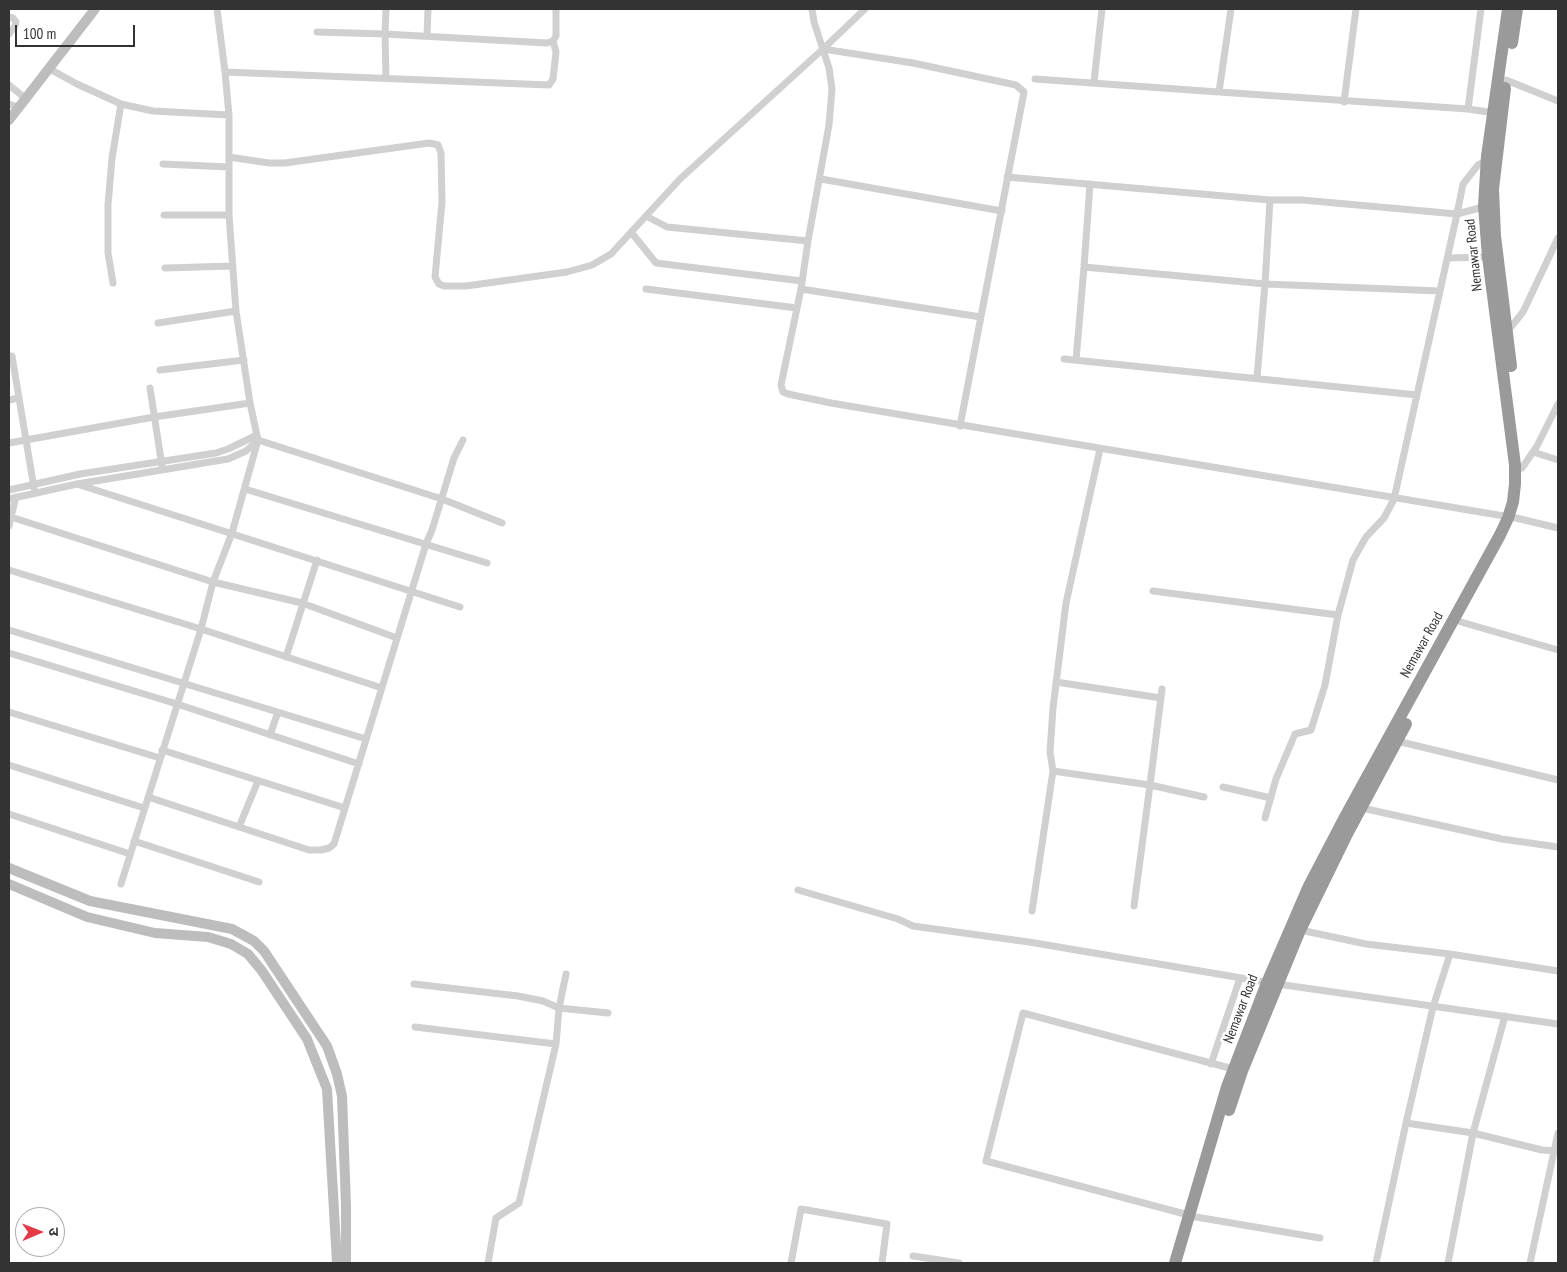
<!DOCTYPE html>
<html>
<head>
<meta charset="utf-8">
<style>
  body { margin:0 }
  #map { position:relative; width:1567px; height:1272px; overflow:hidden; background:#fff; font-family:"PT Sans Narrow","Noto Sans Devanagari",sans-serif }
  canvas { display:block }
  .frame { position:absolute; inset:0; border:10px solid #333; pointer-events:none }
  .north { position:absolute; left:15px; top:1207px; width:50px; height:50px; box-sizing:border-box; background:#fff; border:1px solid #adadad; border-radius:50%; rotate:89deg; font-size:14px; font-weight:700; line-height:20px; text-align:center; color:#333 }
  .north::after { content:''; display:block; margin:auto; width:18px; height:22px; background:#e63946; clip-path:polygon(50% 0,100% 100%,50% 72%,0 100%) }
  .scale { position:absolute; left:15px; top:25px; width:120px; height:22px; box-sizing:border-box; border:2px solid #333; border-top:0; padding-left:6px; font-size:15px; line-height:18px; white-space:nowrap; color:#333; -webkit-text-stroke:4px #fff; paint-order:stroke }
</style>
</head>
<body>
<div id="map">
<canvas width="1567" height="1272"></canvas>
<div class="frame"></div>
<div class="north">उ</div>
<div class="scale">100 m</div>
</div>
<script>
const ctx = document.querySelector('canvas').getContext('2d');
ctx.lineJoin = 'round';
const shape = rows => new Path2D(rows.map(r => 'M' + r).join(''));
function stroke(path, color, width, dash) { ctx.strokeStyle = color; ctx.lineWidth = width; ctx.lineCap = dash ? 'butt' : 'round'; ctx.setLineDash(dash || []); ctx.stroke(path); }
function drawText(font, color, halo, rows, align = 'center') {
  ctx.font = font + ' "PT Sans Narrow",sans-serif'; ctx.lineWidth = 5; ctx.setLineDash([]); ctx.textBaseline = 'middle'; ctx.strokeStyle = halo; ctx.fillStyle = color; for (const [text, x, y, turn = 0] of rows) {
    ctx.save(); ctx.translate(x, y); ctx.rotate((+turn || 0) * Math.PI / 180); ctx.textAlign = isNaN(turn) ? turn : align; if (halo) ctx.strokeText(text, 0, 0); ctx.fillText(text, 0, 0); ctx.restore();
  }
}
const street = shape([
  [217,9,225,72,229,115,229,215,236,311],
  [386,9,385,34,547,43,553,41,556,36,556,9],
  [812,9,814,22,829,68,832,89,829,125,808,241,801,289,781,385,783,392,788,394,831,403,1516,518,1558,528],
  [9,17,13,18,16,22,15,26,9,34],
  [317,32,385,34,386,78],
  [427,36,428,9],
  [823,49,913,63,1016,85,1024,92,960,426],
  [48,68,77,84,121,104],
  [225,72,549,85,553,79,556,52,553,41],
  [1035,79,1219,92,1231,9],
  [1506,80,1558,101],
  [1094,82,1102,9],
  [9,85,25,98],
  [1219,92,1468,109,1495,113],
  [1344,102,1356,9],
  [9,104,18,107],
  [1468,109,1481,9],
  [229,157,269,163,285,163,429,143,434,144,438,145,441,153,442,202,435,277,439,284,444,286,466,286,567,272,592,265,611,254,680,179,823,49,865,9],
  [163,164,229,167],
  [1007,177,1270,200,1302,200,1457,214,1463,184,1478,165,1487,160],
  [821,179,1002,211],
  [1090,184,1084,267,1265,284,1270,200],
  [164,215,229,215],
  [646,216,667,227,808,241],
  [631,232,656,263,802,281],
  [1448,258,1488,257],
  [165,268,232,266],
  [113,283,108,253,108,205,112,158,121,104,153,111,229,115],
  [646,289,797,308],
  [801,289,981,317],
  [1507,332,1523,312,1558,238],
  [9,356,12,356,34,488],
  [1064,359,1417,395],
  [1076,360,1084,267],
  [160,370,244,360],
  [1257,378,1265,284,1440,291],
  [150,388,162,466],
  [9,400,19,398],
  [9,443,154,417,250,403],
  [1100,449,1066,603,1053,708,1050,752,1053,771,1150,785,1162,689],
  [1533,452,1558,460],
  [1522,468,1537,446,1558,404],
  [80,485,460,607],
  [245,489,487,563],
  [9,490,80,474,216,453,228,449,257,435],
  [16,497,11,517,213,582,302,603,397,638],
  [9,499,77,484,228,459,246,451,258,440,442,499,502,523],
  [9,526,11,517],
  [9,570,201,629,382,688],
  [1153,591,1338,615],
  [1461,622,1558,650],
  [9,630,366,739],
  [9,653,177,704,359,764],
  [286,657,317,560],
  [1056,682,1161,698],
  [9,712,160,758],
  [270,735,278,712],
  [1397,741,1558,780],
  [162,750,345,808],
  [9,765,144,808],
  [1223,787,1271,798],
  [148,797,309,850,321,850,329,848,334,844,426,544,432,530,454,458,463,440],
  [1362,808,1502,839,1558,847],
  [9,814,130,854],
  [1265,818,1276,779,1295,734,1311,730,1325,685,1338,615,1353,560,1366,537,1384,518,1394,499,1457,214,1487,206],
  [239,827,258,781],
  [134,841,259,882],
  [121,884,201,629,213,582,232,533,258,440,250,403,236,311,158,323],
  [798,890,898,919,913,926,1029,942,1277,984,1558,1024],
  [1134,906,1150,785,1204,797],
  [1032,911,1053,771],
  [1300,930,1366,944,1450,954],
  [414,984,518,996,543,1001,559,1008,608,1013],
  [415,1027,556,1044],
  [1211,1064,1240,978],
  [1237,1070,1023,1013,986,1161,1196,1217,1320,1238],
  [1406,1123,1473,1133,1542,1150,1558,1151],
  [913,1256,959,1263],
  [488,1263,496,1218,519,1203,556,1044,559,1008,566,974],
  [791,1263,801,1209,887,1224,882,1263],
  [1376,1263,1406,1123,1433,1007,1450,954,1558,971],
  [1448,1263,1473,1133,1505,1016],
  [1530,1263,1558,1133]
]);
const secondary = shape([
  [9,120,95,9],
  [9,868,90,901,232,929,254,941,264,951,327,1046,337,1074,342,1096,346,1205,346,1263],
  [9,884,87,917,155,933,208,937,231,944,248,954,262,971,307,1039,327,1089,337,1263]
]);
const highway = shape([
  [1512,43,1517,9],
  [1505,88,1493,189,1495,236,1511,366],
  [1229,1110,1242,1071,1300,930,1346,836,1406,724],
  [1175,1263,1227,1087,1267,983,1309,886,1345,817,1500,535,1508,518,1513,502,1515,484,1515,465,1488,257,1484,206,1487,156,1508,9]
]);
const streetNames = [
  ["Nemawar Road",1474,255,-96],
  ["Nemawar Road",1422,645,-61],
  ["Nemawar Road",1241,1009,-69]
];
stroke(street, '#d0d0d0', 7);
stroke(secondary, '#bdbdbd', 10);
stroke(highway, '#9a9a9a', 12);
drawText('14px', '#333', '#fff', streetNames);
</script>
</body>
</html>
